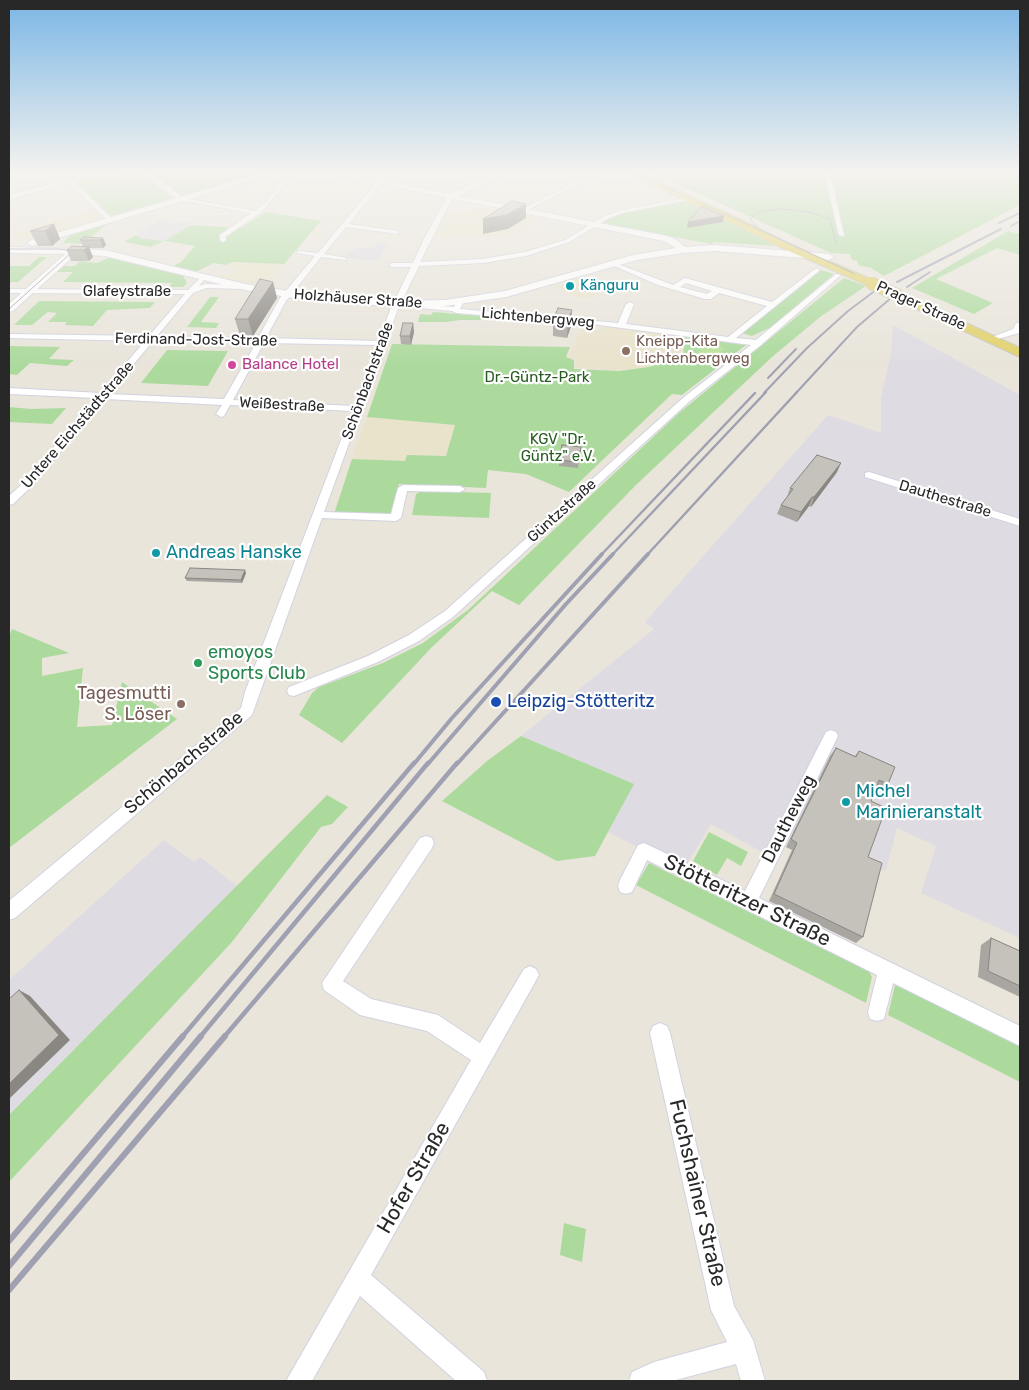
<!DOCTYPE html>
<html>
<head>
<meta charset="utf-8">
<style>
  body { margin:0 }
  #map { position:relative; width:1029px; height:1390px; overflow:hidden; background:#e9e5db; font-family:Rubik,sans-serif }
  canvas { display:block }
  .frame { position:absolute; inset:0; border:10px solid #282828; pointer-events:none }
</style>
</head>
<body>
<div id="map">
<canvas width="1029" height="1390"></canvas>
<div class="frame"></div>
</div>
<script>
const ctx = document.querySelector('canvas').getContext('2d');
ctx.lineJoin = 'round';
function fillPath(path, color) { ctx.fillStyle = color; ctx.fill(path, 'evenodd'); }
const shape = rows => new Path2D(rows.map(r => 'M' + r).join(''));
function stroke(path, color, width, dash) { ctx.strokeStyle = color; ctx.lineWidth = width; ctx.lineCap = dash ? 'butt' : 'round'; ctx.setLineDash(dash || []); ctx.stroke(path); }
function drawText(font, color, halo, rows, align = 'center') {
  ctx.font = font + ' Rubik,sans-serif'; ctx.lineWidth = 4.5; ctx.setLineDash([]); ctx.textBaseline = 'middle'; ctx.strokeStyle = halo; ctx.fillStyle = color; for (const [text, x, y, turn = 0] of rows) {
    ctx.save(); ctx.translate(x, y); ctx.rotate((+turn || 0) * Math.PI / 180); ctx.textAlign = isNaN(turn) ? turn : align; if (halo) ctx.strokeText(text, 0, 0); ctx.fillText(text, 0, 0); ctx.restore();
  }
}
const industrial = shape([
  [158,220,193,223,164,241,136,238,139,236,134,236],
  [378,243,388,243,378,261,360,260,344,256,356,248,373,248],
  [893,325,1020,395,1020,938,921,893,936,846,897,828,886,870,876,871,784,830,771,857,711,824,683,870,608,832,633,784,521,736,654,629,645,622,828,415,881,433,881,398,891,353],
  [164,840,194,862,200,857,237,886,9,1115,9,980]
]);
const education = shape([
  [483,207,539,219,521,231,486,237,434,236,446,213,468,211],
  [90,211,96,211,104,219,27,240,13,233,24,230,33,225],
  [233,262,245,263,284,264,271,279,266,278,253,285,218,276,223,274,229,275,238,269,225,265],
  [578,279,601,294,581,299,555,286],
  [601,326,684,336,681,356,648,367,618,370,576,368,576,360,568,356,581,328,599,330],
  [367,417,455,425,446,456,407,455,405,461,352,459]
]);
const green = shape([
  [128,172,140,172,174,199,111,216,76,182],
  [150,172,263,172,266,173,185,196,180,195],
  [650,172,1020,172,1020,205,884,276,871,268,858,265,858,261,852,260,850,254,831,253],
  [682,201,735,224,775,246,714,242,712,244,599,223,616,214],
  [266,212,321,221,284,264,233,262,225,265,214,263,195,272,173,266,181,262,195,246,164,241,151,247,124,242,134,236,140,236,138,238,164,241,191,225,241,228],
  [107,224,83,244,63,243,71,234],
  [1008,231,1020,234,1020,255,997,248,1005,244,936,279,993,303,974,314,912,288],
  [39,257,47,257,18,282,9,282,9,266,29,266],
  [108,258,125,260,183,276,187,283,183,287,169,287,172,283,63,282,73,272,57,272,64,266,75,266,80,261,97,263],
  [821,270,834,274,771,327,752,336,742,333],
  [844,278,866,286,820,317,772,357,636,485,519,605,492,591,432,647,342,743,299,715,312,693,319,687,383,663,423,643,468,610,679,413],
  [210,297,219,297,201,322,219,323,216,328,187,327],
  [39,301,155,302,150,308,107,310,93,326,65,325,67,322,48,322,57,313,48,312,32,325,14,325],
  [433,312,536,320,460,320,446,322,418,322,420,314,431,315],
  [685,335,746,345,682,395,672,394,569,492,526,474,488,470,486,488,399,484,391,516,334,514,352,459,405,461,407,455,446,456,455,425,367,417,392,344,570,347,566,357,574,360,574,369,619,371,649,367,683,356],
  [9,346,60,347,49,359,74,360,67,366,30,363,17,375,9,374],
  [167,350,228,351,208,386,141,383],
  [9,407,31,409,66,408,52,424,9,422],
  [422,491,491,493,489,518,412,515,416,494],
  [12,629,69,653,42,658,42,676,83,668,77,727,112,725,122,682,177,719,9,848,9,637],
  [521,736,634,784,595,856,557,861,442,801,487,761],
  [327,795,348,807,332,824,321,827,232,942,9,1182,9,1115],
  [709,832,748,852,741,866,727,858,717,875,693,861],
  [649,863,869,971,872,977,866,1003,636,885],
  [895,985,1020,1045,1020,1082,888,1015],
  [564,1223,586,1229,582,1262,560,1255]
]);
const pitch = shape([
  [709,343,725,348,709,361,693,356]
]);
const street = shape([
  [59,172,64,172,71,179,107,172,119,172,74,182,112,219,112,221,108,221,69,183,9,199,9,195,66,180,59,172],
  [144,172,150,172,183,198,255,211,263,205,288,174,293,175,260,214,257,215,225,237,226,240,223,242,220,240,220,235,251,213,179,200,144,172],
  [398,172,405,172,381,184,349,224,397,231,399,234,346,227,324,254,346,258,346,260,321,257,286,301,266,338,379,341,390,310,411,267,392,267,389,265,392,263,413,263,424,239,447,197,450,195,453,197,420,262,483,259,525,252,565,240,605,216,619,211,689,197,692,199,622,213,609,218,569,242,526,256,483,263,419,266,401,303,454,307,457,299,460,299,464,301,460,309,618,323,626,304,630,302,634,304,626,324,728,337,767,306,719,293,711,299,705,299,658,285,610,264,615,263,673,285,685,278,772,302,815,269,819,269,819,271,736,338,756,340,836,274,841,275,761,345,690,401,453,617,419,641,378,662,294,696,289,695,287,691,289,687,368,656,409,635,445,611,684,397,751,345,584,323,456,313,452,311,399,306,324,512,391,514,398,488,403,485,460,486,465,489,460,492,407,491,401,518,396,521,322,518,252,715,15,918,9,920,9,901,241,708,245,692,352,411,230,405,224,416,221,417,216,414,222,405,105,399,30,488,13,504,9,505,9,496,22,484,96,398,9,394,9,388,100,393,145,341,9,338,9,334,149,336,185,294,9,293,9,289,188,290,203,275,206,277,199,286,205,284,245,285,249,287,245,289,206,288,193,293,157,336,258,338,280,298,315,256,297,253,297,251,318,253,377,182,398,172],
  [686,283,712,291,707,294,680,287,686,283],
  [153,341,256,343,224,399,109,394,153,341],
  [264,343,377,345,354,406,233,400,264,343],
  [593,172,600,172,524,212,519,211,593,172],
  [824,172,830,172,844,236,839,235,824,172],
  [1016,323,1020,323,1019,333,991,341,987,339,1013,329,1016,323],
  [869,472,1020,519,1020,526,865,477,865,473,869,472],
  [831,730,836,732,838,736,759,898,1020,1026,1020,1046,893,983,884,1019,877,1021,870,1019,868,1012,877,975,647,860,632,892,626,894,620,892,618,886,620,880,638,845,644,843,745,891,826,732,831,730],
  [426,836,432,838,434,843,432,848,343,981,371,999,438,1015,480,1043,524,969,530,966,536,969,539,975,371,1275,484,1372,487,1381,456,1381,360,1296,312,1381,286,1381,471,1060,427,1031,360,1015,324,990,322,983,420,838,426,836],
  [660,1023,667,1026,670,1033,734,1306,753,1340,765,1381,741,1381,736,1364,672,1381,629,1381,632,1372,654,1362,727,1342,711,1310,650,1033,653,1026,660,1023]
]);
const secondary = shape([
  [266,172,280,172,35,245,32,246,27,243,29,241,266,172],
  [320,172,338,172,450,194,498,172,509,172,459,196,667,236,677,240,685,247,715,245,829,254,834,257,829,260,715,251,683,253,637,260,506,297,445,306,396,307,300,299,245,290,105,256,76,254,13,311,9,312,9,304,65,254,9,253,9,247,105,250,245,284,300,293,396,301,445,300,505,291,633,255,676,248,664,241,320,172]
]);
const primary = shape([
  [626,172,638,172,742,220,792,245,875,281,877,283,871,286,867,285,784,249,626,172],
  [899,292,1020,348,1020,357,895,299,893,296,899,292]
]);
const tram = shape([
  [634,172,855,274],
  [757,227,750,219,761,211,782,209,809,212,830,219,836,244],
  [9,249,59,249,66,250,70,254,9,309]
]);
const railFar4 = shape([
  [999,223,1020,213],
  [1011,226,1020,221],
  [897,282,1001,229],
  [907,287,930,272],
  [768,378,796,349],
  [764,393,807,348,848,311,876,290],
  [796,393,857,327,891,298]
]);
const railFar3 = shape([
  [601,555,755,393],
  [612,555,766,392],
  [647,555,797,392]
]);
const railFar2 = shape([
  [413,765,452,718,602,554],
  [427,765,566,604,613,554],
  [456,765,648,554]
]);
const railFar1 = shape([
  [182,1037,414,763],
  [200,1037,428,763],
  [224,1037,457,763]
]);
const rail = shape([
  [9,1241,183,1036],
  [9,1266,201,1036],
  [9,1290,225,1036]
]);
const primaryBridge = shape([
  [871,283,899,296]
]);
const wall = shape([
  [54,224,60,239,52,246,38,246,30,231],
  [103,238,106,245,103,248,89,248,93,257,89,261,71,261,67,250,83,246,80,240],
  [273,282,277,298,253,336,240,336,235,319],
  [572,310,571,326,567,338,553,336,553,320],
  [413,323,414,332,411,345,401,344,400,336],
  [581,447,578,468,559,466,559,460],
  [837,472,811,507,809,506,797,522,777,514,781,505,787,497,790,488],
  [246,573,242,583,187,581,185,578],
  [836,748,855,756,859,751,888,784,882,792,875,789,871,801,863,937,856,943,769,901,792,850,786,847,830,756],
  [991,938,1020,951,1020,997,978,977,981,945]
]);
const shadedWall = shape([
  [526,204,526,218,508,229,483,234,483,219],
  [724,216,723,222,687,228,688,222],
  [54,224,60,239,52,246,45,231],
  [103,238,106,245,103,248,100,240],
  [89,247,93,257,89,261,84,250],
  [273,282,277,298,253,336,248,319],
  [572,310,571,326,567,338,568,321],
  [413,323,414,332,411,345,410,336],
  [841,463,837,472,811,507,814,497],
  [812,497,809,506,797,522,801,512],
  [245,570,246,573,242,583,241,580],
  [19,990,30,996,70,1040,9,1099,9,1084]
]);
const building = shape([
  [512,201,526,204,507,215,483,219,512,201],
  [702,206,724,216,688,222,702,206],
  [54,224,45,231,30,231,54,224],
  [84,237,103,238,100,240,80,240,84,237],
  [72,246,89,247,84,250,67,250,72,246],
  [260,279,273,282,248,319,235,319,260,279],
  [558,308,572,310,568,321,553,320,558,308],
  [403,323,413,323,410,336,400,336,403,323],
  [562,445,581,447,578,462,559,460,562,445],
  [817,455,841,463,814,497,812,497,801,512,781,505,793,489,790,488,817,455],
  [190,568,245,570,241,580,185,578,190,568],
  [836,748,856,757,859,751,895,767,888,784,879,780,871,801,886,808,868,857,882,863,863,937,774,894,797,843,791,839,836,748],
  [991,938,1020,951,1020,986,988,971,991,938],
  [19,990,59,1035,9,1084,9,999,19,990]
]);
const markers = [
  [570,286,5,"#0f9aa8"],
  [626,351,5,"#8d6e63"],
  [232,365,5,"#d1479c"],
  [156,553,5,"#0f9aa8"],
  [198,663,5,"#2e9e5b"],
  [496,702,6,"#1a4fb4"],
  [181,704,5,"#8d6e63"],
  [846,802,5,"#0f9aa8"]
];
const farCulturenames = [
  ["Känguru",580,286]
];
const farStreetnames = [
  ["Glafeystraße",127,292],
  ["Holzhäuser Straße",358,299,4],
  ["Prager Straße",921,306,25],
  ["Lichtenbergweg",538,318,5],
  ["Ferdinand-Jost-Straße",196,340,1],
  ["Schönbachstraße",368,381,-70],
  ["Weißestraße",282,405,3],
  ["Untere Eichstädtstraße",78,425,-49],
  ["Dauthestraße",945,499,17],
  ["Güntzstraße",562,511,-42]
];
const farEducationnames = [
  ["Kneipp-Kita",636,342],
  ["Lichtenbergweg",636,359]
];
const farHotelnames = [
  ["Balance Hotel",242,365]
];
const farParknames = [
  ["Dr.-Güntz-Park",537,378],
  ["KGV \"Dr.",558,440],
  ["Güntz\" e.V.",558,457]
];
const cultureNames = [
  ["Andreas Hanske",166,553],
  ["Michel",856,792],
  ["Marinieranstalt",856,813]
];
const leisureNames = [
  ["emoyos",208,653],
  ["Sports Club",208,674]
];
const educationNames = [
  ["Tagesmutti",171,694],
  ["S. Löser",171,715]
];
const transitNames = [
  ["Leipzig-Stötteritz",507,702]
];
const streetNames = [
  ["Schönbachstraße",184,763,-40],
  ["Dautheweg",789,819,-63]
];
const nearStreetnames = [
  ["Stötteritzer Straße",747,901,26],
  ["Hofer Straße",414,1178,-60],
  ["Fuchshainer Straße",697,1193,77]
];
fillPath(industrial, '#dedbe2');
fillPath(education, '#e9e3cc');
fillPath(green, '#acda9d');
fillPath(pitch, '#bbe19a');
stroke(street, '#d1d2e0', 2);
stroke(secondary, '#d1d2e0', 2);
stroke(primary, '#c7c7c7', 2);
fillPath(street, '#fff');
fillPath(secondary, '#fff');
fillPath(primary, '#e1d169');
stroke(tram, '#9fa0b1', 1);
stroke(railFar4, '#9fa0b1', 2);
stroke(railFar3, '#9fa0b1', 2.5);
stroke(railFar2, '#9fa0b1', 4);
stroke(railFar1, '#9fa0b1', 4.5);
stroke(rail, '#9fa0b1', 6);
stroke(primaryBridge, '#c7c7c7', 14, []);
stroke(primaryBridge, '#e1d169', 12);
fillPath(wall, '#a9a6a1');
fillPath(shadedWall, '#8a8783');
fillPath(building, '#c5c1bb');
stroke(building, '#8a8783', 1);
const sky = ctx.createLinearGradient(0, 0, 0, 367);
sky.addColorStop(0, '#7bb6e5');
sky.addColorStop(0.47, '#f5f3ef');
sky.addColorStop(1, '#f5f3ef00');
ctx.fillStyle = sky;
ctx.fillRect(0, 0, 1029, 367);
for (const [x, y, r, color] of markers) { const dot = new Path2D(); dot.arc(x, y, r, 0, 2 * Math.PI); ctx.fillStyle = color; ctx.fill(dot); stroke(dot, '#fff', 2); }
drawText('15px', '#0d838f', '#fff', farCulturenames, 'left');
drawText('15px', '#282828', '#fff', farStreetnames);
drawText('15px', '#785e54', '#fff', farEducationnames, 'left');
drawText('15px', '#b23c85', '#fff', farHotelnames, 'left');
drawText('15px', '#275d21', '#fff', farParknames);
drawText('18px', '#0d838f', '#fff', cultureNames, 'left');
drawText('18px', '#27864d', '#fff', leisureNames, 'left');
drawText('18px', '#785e54', '#fff', educationNames, 'right');
drawText('18px', '#164399', '#fff', transitNames, 'left');
drawText('18px', '#282828', '#fff', streetNames);
drawText('21px', '#282828', '#fff', nearStreetnames);
</script>
</body>
</html>
